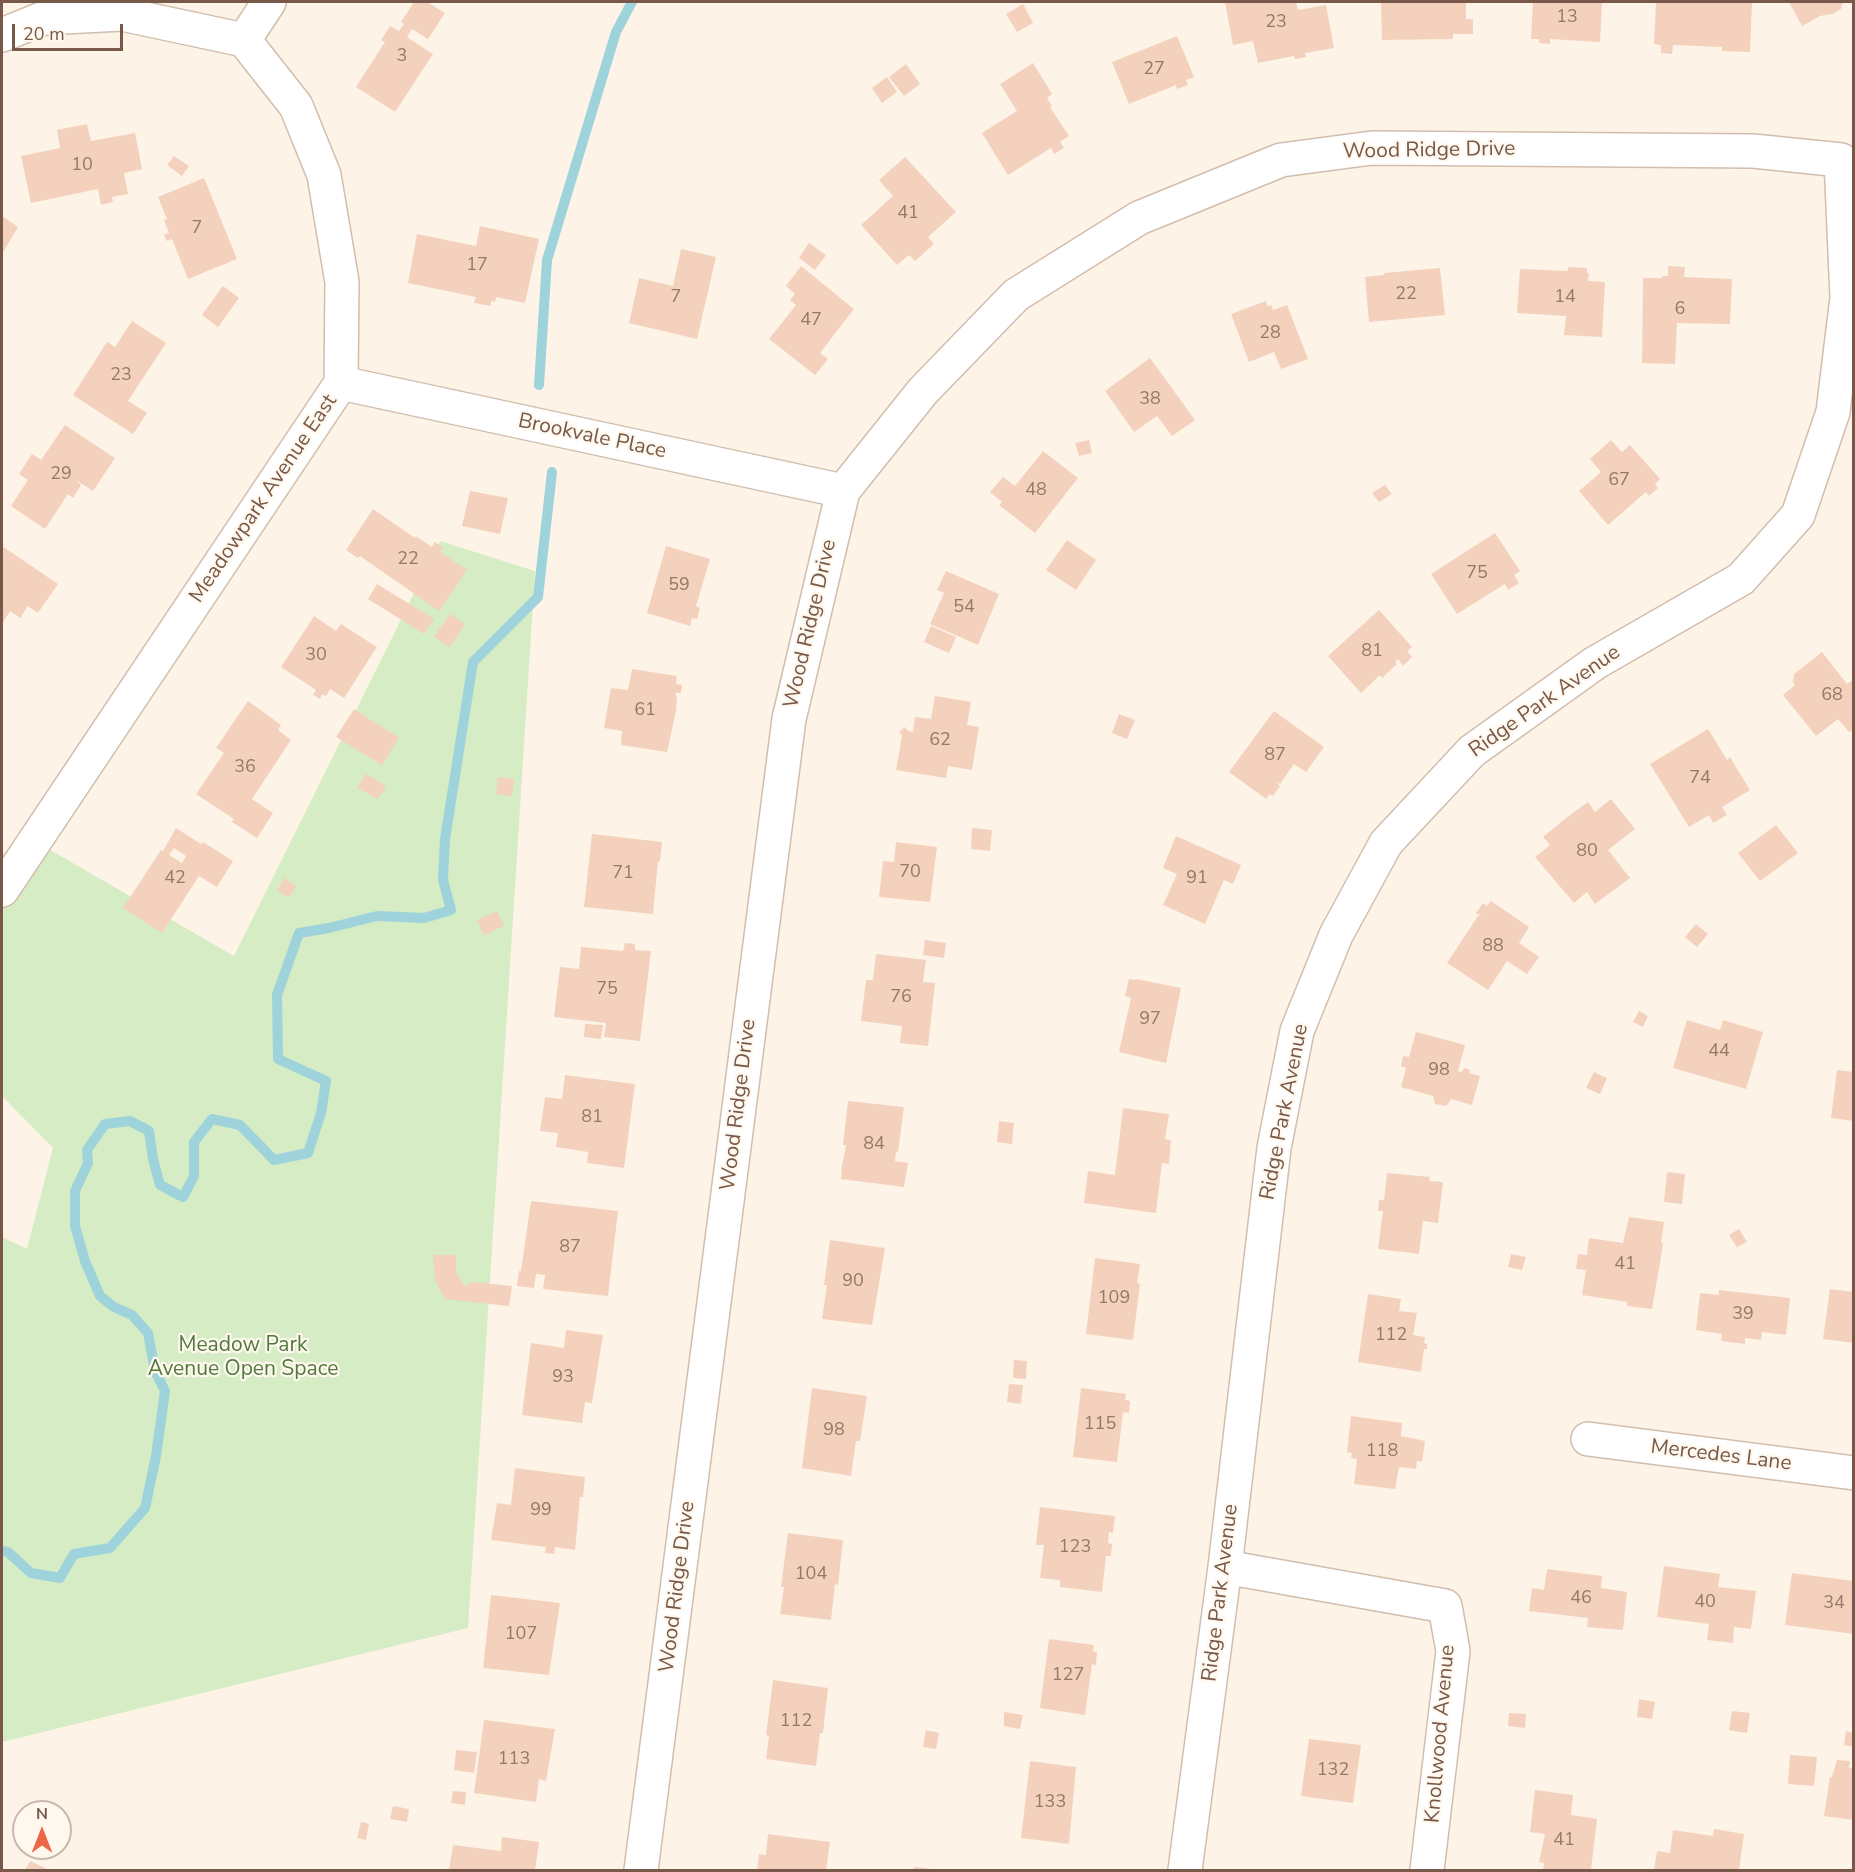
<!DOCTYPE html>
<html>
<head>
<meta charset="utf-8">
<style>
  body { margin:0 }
  #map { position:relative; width:1855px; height:1872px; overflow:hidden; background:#fdf4e7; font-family:"Nunito Sans",sans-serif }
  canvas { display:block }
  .frame { position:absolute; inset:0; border:3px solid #785949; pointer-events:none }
  .north { position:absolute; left:12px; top:1800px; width:60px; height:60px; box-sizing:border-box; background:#fff8ee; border:2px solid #c9b8ac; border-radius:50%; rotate:0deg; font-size:16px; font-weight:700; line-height:24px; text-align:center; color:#785949 }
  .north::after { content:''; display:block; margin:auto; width:21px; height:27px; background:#ec6747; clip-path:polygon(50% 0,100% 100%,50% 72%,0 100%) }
  .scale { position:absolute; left:12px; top:24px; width:111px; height:27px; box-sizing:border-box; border:3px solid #785949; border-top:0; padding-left:8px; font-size:18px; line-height:21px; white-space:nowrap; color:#785949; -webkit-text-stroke:4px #fff8ee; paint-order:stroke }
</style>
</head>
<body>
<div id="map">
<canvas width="1855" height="1872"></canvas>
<div class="frame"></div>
<div class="north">N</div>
<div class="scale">20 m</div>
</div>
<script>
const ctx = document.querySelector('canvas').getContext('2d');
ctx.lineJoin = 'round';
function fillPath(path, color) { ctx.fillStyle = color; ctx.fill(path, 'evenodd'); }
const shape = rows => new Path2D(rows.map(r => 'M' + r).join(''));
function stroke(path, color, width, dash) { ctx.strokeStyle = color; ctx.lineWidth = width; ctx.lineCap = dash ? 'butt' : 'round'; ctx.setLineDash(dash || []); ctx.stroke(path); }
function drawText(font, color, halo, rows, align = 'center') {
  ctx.font = font + ' "Nunito Sans",sans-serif'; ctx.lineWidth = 4.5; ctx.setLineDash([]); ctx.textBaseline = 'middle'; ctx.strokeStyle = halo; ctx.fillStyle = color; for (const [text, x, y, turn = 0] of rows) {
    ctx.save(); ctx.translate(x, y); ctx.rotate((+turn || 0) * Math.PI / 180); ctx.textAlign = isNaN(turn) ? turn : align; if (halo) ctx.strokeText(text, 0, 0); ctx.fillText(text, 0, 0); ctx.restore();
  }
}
const green = shape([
  [440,541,535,571,468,1628,2,1742,2,1237,27,1249,53,1148,2,1096,2,880,31,839,234,956]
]);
const stream = shape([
  [539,385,547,260,616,32,632,2],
  [2,1551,8,1552,31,1573,60,1578,74,1554,110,1548,145,1508,156,1456,165,1391,155,1371,148,1333,132,1315,114,1307,100,1296,85,1261,75,1226,75,1191,88,1163,87,1150,105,1124,130,1121,149,1131,153,1159,160,1185,183,1197,194,1176,194,1142,212,1119,240,1125,274,1160,308,1153,321,1113,326,1081,278,1059,277,995,299,933,329,928,377,916,424,918,451,910,443,880,445,839,473,662,538,597,552,472]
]);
const building = shape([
  [414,2,427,2,445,13,428,39,412,29,407,37,433,54,395,112,356,87,385,42,381,40,390,26,399,31,404,24,401,22],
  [1225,2,1296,2,1298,10,1326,5,1334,48,1305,53,1306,57,1295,59,1294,56,1258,63,1253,41,1233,45],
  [1381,2,1466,2,1466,19,1473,19,1473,34,1453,34,1453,39,1382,40],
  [1533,2,1602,2,1600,42,1550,39,1550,44,1539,43,1539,39,1531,39],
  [1656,2,1752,3,1750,52,1722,51,1722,47,1673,45,1672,54,1661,53,1661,45,1654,44],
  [1789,2,1847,2,1842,4,1841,9,1832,14,1820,16,1802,26],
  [1023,4,1033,23,1017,32,1006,14],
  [1177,36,1194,77,1186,80,1188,85,1177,89,1176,85,1129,104,1112,62],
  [1033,63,1052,94,1047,98,1052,106,1050,107,1069,136,1060,142,1064,148,1054,154,1051,148,1008,175,982,133,1017,111,1000,84],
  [906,64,920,84,904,96,889,77],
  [887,77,897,92,882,103,872,88],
  [87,124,91,141,135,133,142,169,124,173,128,194,112,197,113,202,101,205,98,189,31,203,21,156,60,148,57,130],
  [174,156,189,166,182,176,167,165],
  [905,157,956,212,928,237,934,244,915,261,909,255,897,265,861,225,893,196,879,180],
  [204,178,237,259,188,279,172,239,167,241,164,235,169,233,164,220,167,219,158,197],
  [2,216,18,227,2,254],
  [480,226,539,239,525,303,496,297,495,302,491,301,491,306,474,303,476,297,408,283,417,234,476,246],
  [809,243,826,255,815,270,799,258],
  [681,249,716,257,697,339,629,323,639,278,673,286],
  [801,266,854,309,820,353,828,359,815,375,769,339,796,305,790,300,795,294,786,286],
  [1668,266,1685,267,1684,277,1732,279,1730,324,1677,323,1675,364,1642,363,1643,278,1662,278,1662,276,1668,276],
  [1568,267,1587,268,1587,273,1589,273,1588,281,1605,282,1602,337,1564,335,1566,316,1517,313,1520,269,1568,271],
  [1440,268,1445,315,1369,322,1365,277,1384,275,1384,273],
  [223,286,239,298,218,327,202,315],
  [1266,301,1267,306,1271,305,1273,310,1287,305,1308,359,1281,369,1274,352,1249,362,1231,314],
  [132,321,166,343,128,401,147,413,133,434,73,395,107,342,115,347],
  [1150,358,1195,420,1172,436,1157,416,1134,432,1105,391],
  [65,425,115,458,93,491,76,480,81,485,73,498,68,494,45,529,11,506,28,480,19,474,32,454,41,460],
  [1089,440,1092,453,1079,456,1075,443],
  [1611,440,1622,452,1630,445,1660,479,1655,484,1658,488,1649,496,1646,492,1608,525,1579,491,1601,472,1590,459],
  [1043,451,1078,478,1035,533,999,505,1002,502,990,492,1003,477,1015,486],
  [1385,485,1392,494,1379,502,1372,493],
  [470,491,508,498,500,534,462,526],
  [373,509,415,538,416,536,432,547,435,542,443,548,440,552,467,570,439,611,360,556,358,558,346,550],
  [1495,533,1520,571,1514,575,1519,583,1508,590,1505,584,1457,614,1431,574],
  [1067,540,1096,560,1076,590,1046,570],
  [2,546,58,584,38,613,28,606,20,618,10,611,2,624],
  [666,546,710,559,696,606,700,608,697,619,692,618,690,626,647,613],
  [946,571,999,594,978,645,930,624,944,593,937,590],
  [377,584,434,619,424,634,368,599],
  [1379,610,1412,647,1407,651,1412,657,1403,666,1398,659,1395,662,1397,664,1382,678,1380,675,1361,693,1328,656],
  [450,614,465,624,450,647,434,637],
  [314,616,336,631,341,624,377,647,344,698,330,689,326,696,322,694,320,699,313,695,316,690,281,667],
  [931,626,956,637,949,653,924,642],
  [1822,652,1847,684,1854,679,1854,729,1849,732,1838,719,1816,736,1783,695,1795,685,1793,682,1794,674],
  [632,669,677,676,676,684,682,685,681,693,676,693,675,695,677,696,676,711,667,752,621,745,622,731,604,728,611,688,628,690],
  [935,696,971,702,967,725,979,727,972,770,948,766,946,778,896,770,902,736,899,732,905,727,908,731,913,732,915,717,931,719],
  [248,701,281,725,278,730,291,740,252,799,273,813,257,838,232,822,234,819,196,794,224,753,216,748],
  [354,709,399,738,382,765,336,737],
  [1274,711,1324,747,1306,772,1294,764,1280,784,1276,782,1280,786,1273,796,1270,794,1266,799,1229,772],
  [1119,714,1135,720,1127,739,1112,733],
  [1708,729,1727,760,1730,757,1750,790,1722,807,1727,815,1713,823,1709,815,1689,827,1650,764],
  [366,774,386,786,378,799,357,788],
  [498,777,514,779,512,796,496,794],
  [1611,799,1635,829,1608,850,1630,878,1595,904,1587,892,1574,903,1535,857,1550,845,1543,837,1566,818,1588,802,1595,812],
  [1776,825,1798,853,1760,881,1738,853],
  [176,828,201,844,203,842,233,861,217,887,199,876,162,933,123,908,161,850,163,851],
  [174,848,186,856,182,863,169,855],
  [972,828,992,830,990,851,971,849],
  [592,834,662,842,660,861,658,861,653,914,584,907],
  [1176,836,1241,865,1233,884,1224,880,1205,924,1163,905,1177,874,1163,868],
  [896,842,937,847,930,902,879,897,883,861,894,862],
  [284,878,296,886,289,898,277,890],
  [1491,901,1529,927,1519,943,1539,957,1527,974,1507,961,1488,990,1447,963,1478,916,1481,916,1476,913,1483,903,1487,906],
  [497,911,504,926,484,935,477,920],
  [1696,924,1708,934,1697,947,1685,937],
  [925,940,946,943,944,958,923,955],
  [625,943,635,944,635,950,651,951,640,1041,604,1037,606,1023,554,1017,560,967,579,969,581,947,623,951],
  [876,954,926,960,923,982,935,983,928,1046,900,1043,902,1026,861,1021,866,980,873,980],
  [1129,979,1135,980,1136,979,1181,988,1166,1063,1119,1052,1131,998,1125,996],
  [1639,1011,1648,1016,1643,1027,1633,1022],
  [1687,1020,1720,1030,1723,1020,1763,1032,1746,1089,1673,1068],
  [585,1024,603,1025,601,1039,584,1037],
  [1416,1032,1465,1045,1458,1071,1462,1072,1464,1068,1470,1070,1469,1073,1480,1076,1472,1105,1451,1099,1446,1106,1435,1104,1433,1096,1401,1087,1406,1068,1401,1066,1403,1056,1409,1057],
  [1837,1070,1854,1072,1854,1121,1831,1118],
  [1594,1072,1607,1078,1600,1094,1586,1088],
  [565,1075,635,1084,624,1168,587,1163,588,1152,556,1147,558,1133,540,1131,545,1097,562,1099],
  [848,1101,904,1107,898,1152,896,1152,895,1161,908,1163,904,1187,841,1179,842,1171,841,1171,846,1145,843,1145],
  [1123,1108,1169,1114,1165,1139,1171,1140,1169,1164,1162,1163,1156,1213,1084,1203,1088,1171,1115,1175],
  [999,1121,1014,1123,1012,1144,997,1142],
  [1667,1172,1685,1174,1682,1204,1664,1202],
  [1387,1173,1430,1177,1429,1181,1443,1182,1438,1223,1423,1221,1419,1254,1378,1249,1383,1211,1378,1211,1379,1200,1384,1200],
  [531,1201,618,1211,608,1296,543,1289,545,1275,536,1274,534,1288,517,1286,519,1271,521,1271],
  [1629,1217,1664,1222,1661,1243,1663,1243,1662,1251,1652,1309,1627,1306,1627,1302,1582,1295,1586,1270,1576,1269,1578,1254,1587,1255,1589,1238,1623,1243],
  [1739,1229,1747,1242,1737,1247,1729,1235],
  [830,1240,885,1248,872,1325,822,1319,827,1285,824,1285],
  [1511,1254,1526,1257,1522,1270,1508,1267],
  [433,1255,456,1255,456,1272,465,1287,472,1282,512,1286,509,1306,445,1299,435,1280],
  [1095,1258,1140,1264,1137,1283,1140,1284,1133,1340,1086,1334],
  [1830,1289,1854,1292,1854,1343,1823,1339],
  [1719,1290,1790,1298,1786,1335,1762,1332,1761,1340,1745,1338,1745,1344,1721,1341,1722,1334,1696,1330,1700,1293,1719,1295],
  [1368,1294,1401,1299,1399,1311,1417,1313,1413,1335,1425,1337,1424,1343,1427,1344,1427,1349,1424,1349,1421,1372,1358,1362],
  [566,1330,603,1335,592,1403,585,1402,582,1423,522,1415,531,1343,564,1348],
  [1014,1360,1027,1361,1026,1379,1013,1378],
  [1009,1384,1023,1385,1021,1404,1007,1402],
  [812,1388,867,1396,860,1441,856,1441,851,1476,802,1468],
  [1081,1388,1126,1394,1125,1400,1130,1401,1129,1413,1123,1412,1117,1462,1073,1457],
  [1351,1416,1402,1423,1401,1436,1425,1441,1422,1462,1417,1461,1416,1469,1399,1467,1395,1489,1354,1484,1357,1459,1351,1458,1352,1453,1347,1452],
  [515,1468,585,1477,583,1497,580,1497,575,1550,555,1547,554,1554,545,1553,546,1547,491,1540,497,1503,511,1505],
  [1040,1507,1115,1516,1113,1533,1109,1532,1108,1543,1112,1544,1111,1556,1106,1556,1102,1592,1060,1587,1060,1580,1040,1578,1044,1545,1036,1545],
  [788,1533,843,1540,838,1585,835,1584,831,1620,780,1614,784,1587,781,1587],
  [1664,1566,1720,1574,1718,1587,1756,1591,1751,1629,1734,1627,1733,1643,1707,1640,1709,1624,1657,1617],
  [1547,1569,1602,1576,1601,1588,1627,1592,1623,1630,1587,1627,1588,1618,1529,1611,1532,1588,1544,1590],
  [1792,1573,1854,1581,1854,1634,1785,1625],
  [491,1595,560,1603,549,1675,483,1668],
  [1049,1639,1094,1645,1093,1652,1097,1652,1096,1665,1092,1664,1085,1715,1040,1708],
  [773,1680,828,1688,823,1733,820,1733,816,1766,766,1759,769,1736,766,1735],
  [1639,1699,1655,1702,1652,1719,1637,1717],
  [1732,1711,1750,1713,1747,1733,1729,1730],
  [1004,1712,1023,1715,1020,1729,1004,1726],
  [1509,1713,1526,1714,1525,1728,1508,1726],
  [484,1720,555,1729,546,1781,539,1779,536,1802,474,1793],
  [926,1730,939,1733,936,1749,923,1747],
  [1846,1731,1854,1733,1854,1747,1844,1745],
  [1309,1739,1361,1745,1353,1803,1301,1796],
  [456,1750,477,1752,474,1773,454,1770],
  [1790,1755,1817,1757,1814,1786,1788,1784],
  [1837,1760,1850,1761,1849,1768,1854,1769,1854,1820,1824,1816,1830,1777,1832,1777],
  [1030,1761,1076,1767,1069,1844,1021,1838],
  [1535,1790,1573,1795,1571,1815,1597,1819,1591,1870,1543,1870,1544,1863,1539,1862,1545,1834,1530,1832],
  [453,1791,466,1792,465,1805,451,1803],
  [393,1806,409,1809,407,1822,390,1819],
  [361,1822,369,1824,366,1840,357,1838],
  [1714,1829,1744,1834,1739,1870,1654,1870,1657,1851,1670,1853,1673,1830,1713,1836],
  [768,1834,830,1842,826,1870,757,1870,759,1854,766,1855],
  [502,1837,539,1842,535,1870,449,1870,453,1845,501,1851],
  [30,1861,49,1870,25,1870],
  [914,1867,932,1869,932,1870,914,1870]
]);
const street = shape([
  [2,35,44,18,122,14,244,40],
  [244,40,269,2],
  [341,383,843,491],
  [2,890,341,383,342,282,324,175,296,106,244,40],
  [1588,1439,1854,1473],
  [1225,1567,1445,1606,1453,1651,1427,1870],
  [641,1870,789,719,843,491,923,391,1016,295,1139,218,1281,160,1372,148,1753,151,1841,160],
  [1185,1870,1225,1567,1274,1148,1297,1031,1336,935,1386,843,1472,751,1595,663,1741,579,1798,515,1833,412,1847,298,1841,160]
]);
const numberNames = [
  ["13",1567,18],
  ["23",1276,23],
  ["3",402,57],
  ["27",1154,70],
  ["10",82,166],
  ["41",908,214],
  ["7",197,229],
  ["17",477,266],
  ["22",1406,295],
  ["7",676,298],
  ["14",1565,298],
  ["6",1680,310],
  ["47",811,321],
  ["28",1270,334],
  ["23",121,376],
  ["38",1150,400],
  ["29",61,475],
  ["67",1619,481],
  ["48",1036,491],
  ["22",408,560],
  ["75",1477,574],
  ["59",679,586],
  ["54",964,608],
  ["81",1372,652],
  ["30",316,656],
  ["68",1832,696],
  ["61",645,711],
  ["62",940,741],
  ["87",1275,756],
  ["36",245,768],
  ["74",1700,779],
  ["80",1587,852],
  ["70",910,873],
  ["71",623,874],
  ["42",175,879],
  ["91",1197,879],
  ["88",1493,947],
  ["75",607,990],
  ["76",901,998],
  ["97",1150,1020],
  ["44",1719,1052],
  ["98",1439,1071],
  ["81",592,1118],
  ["84",874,1145],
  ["87",570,1248],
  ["41",1625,1265],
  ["90",853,1282],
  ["109",1114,1299],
  ["39",1743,1315],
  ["112",1391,1336],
  ["93",563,1378],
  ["115",1100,1425],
  ["98",834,1431],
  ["118",1382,1452],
  ["99",541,1511],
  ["123",1075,1548],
  ["104",811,1575],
  ["46",1581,1599],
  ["40",1705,1603],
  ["34",1834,1604],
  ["107",521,1635],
  ["127",1068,1676],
  ["112",796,1722],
  ["113",514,1760],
  ["132",1333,1771],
  ["133",1050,1803],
  ["41",1564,1841]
];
const streetNames = [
  ["Wood Ridge Drive",1429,151,-1],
  ["Brookvale Place",592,437,12],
  ["Meadowpark Avenue East",264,499,-56],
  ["Wood Ridge Drive",811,624,-77],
  ["Ridge Park Avenue",1545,702,-35],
  ["Wood Ridge Drive",739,1105,-83],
  ["Ridge Park Avenue",1285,1112,-79],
  ["Mercedes Lane",1721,1456,7],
  ["Wood Ridge Drive",678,1587,-83],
  ["Ridge Park Avenue",1221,1593,-83],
  ["Knollwood Avenue",1441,1734,-85]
];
const parkNames = [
  ["Meadow Park",243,1346],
  ["Avenue Open Space",243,1370]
];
fillPath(green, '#d5ecc4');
stroke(stream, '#9fd3db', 10);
fillPath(building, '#f4d1bd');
stroke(street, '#d2bdae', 36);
stroke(street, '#fff', 33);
drawText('18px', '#977766', null, numberNames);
drawText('21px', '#785949', '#fff8ee', streetNames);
drawText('21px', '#51793e', '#fff8ee', parkNames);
</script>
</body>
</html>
